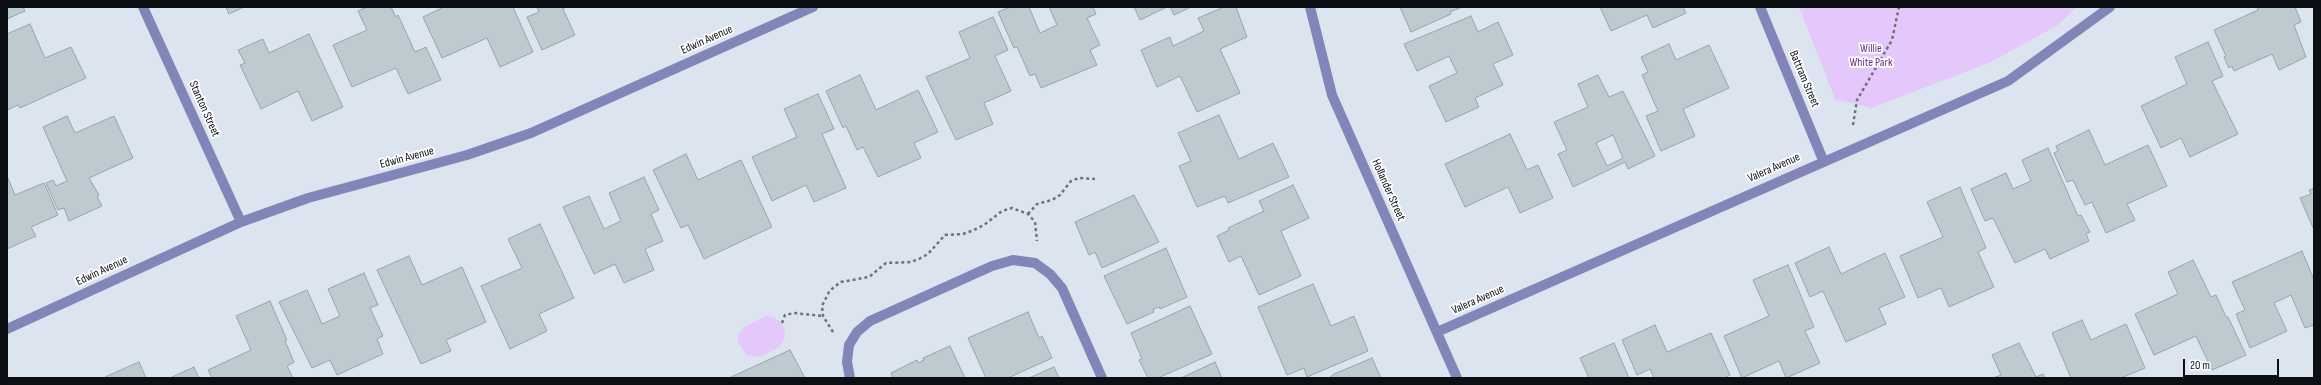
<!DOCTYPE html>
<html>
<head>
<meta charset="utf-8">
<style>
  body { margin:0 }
  #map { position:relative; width:2321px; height:385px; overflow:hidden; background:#dce5ef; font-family:"Sofia Sans Condensed",sans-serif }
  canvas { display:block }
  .frame { position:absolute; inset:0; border:8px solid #0c0f13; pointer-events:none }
  .scale { position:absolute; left:2183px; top:359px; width:96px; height:18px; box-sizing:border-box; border:2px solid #0c0f13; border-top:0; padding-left:5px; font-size:12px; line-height:14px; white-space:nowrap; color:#0c0f13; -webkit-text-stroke:3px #fff; paint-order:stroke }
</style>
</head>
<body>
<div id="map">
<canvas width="2321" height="385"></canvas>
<div class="frame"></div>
<div class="scale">20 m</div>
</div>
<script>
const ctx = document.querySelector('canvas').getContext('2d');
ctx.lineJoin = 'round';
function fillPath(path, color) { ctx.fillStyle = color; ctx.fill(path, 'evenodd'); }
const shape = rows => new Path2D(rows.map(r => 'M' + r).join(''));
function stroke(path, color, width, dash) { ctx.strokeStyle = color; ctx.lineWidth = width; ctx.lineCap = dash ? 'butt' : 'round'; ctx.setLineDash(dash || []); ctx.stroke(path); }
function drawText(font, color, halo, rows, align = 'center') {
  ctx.font = font + ' "Sofia Sans Condensed",sans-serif'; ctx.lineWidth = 3.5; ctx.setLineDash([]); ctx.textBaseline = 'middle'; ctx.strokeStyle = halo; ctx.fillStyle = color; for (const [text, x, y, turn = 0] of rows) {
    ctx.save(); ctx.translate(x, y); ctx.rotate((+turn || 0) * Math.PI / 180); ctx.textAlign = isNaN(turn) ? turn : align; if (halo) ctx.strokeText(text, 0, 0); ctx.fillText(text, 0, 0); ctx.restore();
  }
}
const green = shape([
  [1799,7,2077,7,2058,25,1991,62,1872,108,1835,99],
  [766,316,775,318,782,323,785,332,784,340,779,347,768,353,757,357,747,355,738,343,738,336,743,328]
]);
const building = shape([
  [7,7,23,7,25,11,7,19,7,7],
  [226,7,244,7,229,14,226,7],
  [367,7,391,7,396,17,398,15,415,52,426,47,441,80,408,94,396,68,352,87,333,45,367,30,358,11,367,7],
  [444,7,513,7,533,52,500,67,487,38,442,58,423,17,444,7],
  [537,7,566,7,563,9,575,35,542,50,527,17,539,12,537,7],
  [1010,7,1029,7,1040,33,1057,25,1049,7,1093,7,1096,14,1087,18,1100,45,1090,50,1097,65,1041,88,1035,74,1030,76,1017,47,1014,48,998,12,1010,7],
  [1134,7,1167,7,1140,20,1134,7],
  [1170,7,1191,7,1174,15,1170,7],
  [1224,7,1236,7,1247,37,1220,49,1240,93,1197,112,1180,76,1157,87,1141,50,1170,37,1173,46,1204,31,1198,18,1224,7],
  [1400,7,1462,7,1450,12,1451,14,1411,32,1400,7],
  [1600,7,1683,7,1686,13,1653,28,1647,15,1611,31,1600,7],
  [2257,7,2295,7,2301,22,2294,25,2306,57,2279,70,2272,54,2234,71,2232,66,2229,68,2224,57,2226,56,2214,30,2258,10,2257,7],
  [1471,16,1478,32,1498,22,1513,55,1493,64,1503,85,1475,98,1479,107,1446,122,1429,86,1457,73,1449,56,1417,71,1404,44,1471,16],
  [993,17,1008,50,995,56,1011,91,984,103,993,124,956,140,926,77,970,58,959,32,993,17],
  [30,24,45,58,71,47,86,78,20,108,18,105,7,110,7,34,30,24],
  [309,34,343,107,312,121,298,91,261,109,240,65,245,63,238,50,263,39,269,53,309,34],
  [2208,42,2223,76,2212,81,2238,134,2190,157,2181,138,2161,148,2141,106,2187,84,2175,57,2208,42],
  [1669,44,1676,60,1709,45,1729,88,1683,109,1695,136,1661,151,1646,116,1658,111,1642,75,1648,72,1641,57,1669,44],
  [860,75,876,110,918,90,938,132,914,143,921,158,878,177,863,147,857,150,846,126,843,128,826,91,860,75],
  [1598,75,1609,97,1623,91,1655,156,1628,169,1625,162,1573,187,1558,154,1567,150,1554,122,1588,107,1578,84,1598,75],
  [1613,135,1623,158,1607,166,1596,143,1613,135],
  [818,94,834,129,822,134,846,188,814,202,806,185,772,201,752,157,797,137,784,109,818,94],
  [1219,115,1239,159,1273,143,1289,177,1228,203,1225,196,1197,207,1179,166,1191,161,1178,133,1219,115],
  [67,116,75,133,114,116,133,158,89,178,99,195,97,196,102,206,69,221,64,208,58,210,46,183,53,180,56,186,67,181,43,127,67,116],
  [2089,130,2105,165,2148,145,2167,186,2127,204,2135,220,2106,233,2092,202,2085,205,2073,180,2067,182,2054,153,2058,151,2056,146,2089,130],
  [1510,134,1527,170,1538,165,1553,198,1520,213,1508,187,1465,207,1445,164,1510,134],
  [2048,148,2078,216,2081,215,2090,232,2086,234,2089,241,2050,259,2045,249,2015,263,1993,218,1985,221,1971,189,2006,173,2013,189,2031,181,2022,160,2048,148],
  [686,154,698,180,741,160,772,227,704,259,688,225,681,228,653,170,686,154],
  [7,176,15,195,44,183,58,215,31,227,36,236,7,249,7,176],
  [644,177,659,210,651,214,663,241,645,249,654,270,624,283,615,264,594,274,563,207,589,196,604,229,621,221,609,193,644,177],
  [1293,185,1309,218,1281,231,1301,276,1259,295,1241,256,1229,262,1217,236,1229,230,1228,228,1264,211,1259,201,1293,185],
  [1960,187,1986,248,1978,252,1994,287,1949,307,1941,288,1918,298,1900,256,1943,237,1927,202,1960,187],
  [2314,188,2314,230,2300,198,2311,194,2309,190,2314,188],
  [1134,195,1159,242,1102,268,1095,252,1089,255,1075,222,1134,195],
  [540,224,574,298,539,314,547,331,510,349,481,286,522,268,508,239,540,224],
  [1829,247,1841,274,1885,253,1905,297,1879,308,1886,324,1846,342,1823,291,1810,297,1795,263,1829,247],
  [1166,248,1187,297,1160,309,1159,307,1153,309,1154,312,1127,324,1104,276,1166,248],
  [2302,251,2314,280,2314,325,2305,328,2291,295,2274,303,2287,331,2250,348,2236,314,2245,310,2232,282,2302,251],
  [409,256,422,285,462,267,486,322,446,340,451,351,421,364,377,270,409,256],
  [2193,260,2211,297,2216,295,2226,317,2228,317,2246,355,2212,370,2196,336,2154,355,2135,314,2178,294,2168,272,2193,260],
  [1788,265,1814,327,1805,331,1820,363,1786,378,1779,361,1742,378,1724,336,1769,316,1753,280,1788,265],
  [364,273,378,305,370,308,383,336,377,339,383,354,337,375,330,360,312,368,279,302,307,290,322,324,340,316,328,289,364,273],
  [1313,284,1331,326,1354,316,1368,351,1307,377,1304,368,1287,375,1258,307,1313,284],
  [270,301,287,340,285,341,294,362,287,366,293,378,212,378,208,370,251,350,236,316,270,301],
  [1190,306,1212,354,1158,378,1148,378,1139,360,1142,359,1131,333,1190,306],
  [1028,312,1039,338,1042,336,1052,358,1008,378,986,378,968,338,1028,312],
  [2082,320,2091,340,2126,324,2145,368,2121,378,2071,378,2052,333,2082,320],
  [1655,325,1667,352,1711,333,1730,375,1725,378,1654,378,1650,369,1637,375,1622,340,1655,325],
  [1614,343,1629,378,1589,378,1580,358,1614,343],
  [2019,343,2036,377,2043,374,2045,378,1993,378,2001,375,1992,355,2019,343],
  [950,346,965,378,893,378,891,373,917,360,918,363,924,360,923,358,950,346],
  [790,350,805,378,731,378,731,377,790,350],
  [1372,358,1381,378,1329,378,1334,374,1372,358],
  [139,362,146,378,105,378,105,377,139,362],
  [1215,362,1222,378,1181,378,1215,362],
  [194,367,199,378,170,378,194,367],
  [1054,367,1059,378,1029,378,1054,367]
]);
const path = shape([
  [1853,125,1857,100,1892,40,1899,7],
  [1028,214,1037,204,1052,200,1060,195,1071,181,1079,178,1095,179],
  [782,323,785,315,794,313,823,316],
  [833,332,823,316,822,306,829,292,834,287,841,282,869,277,886,263,911,262,919,259,928,254,945,235,963,234,974,230,984,225,1002,211,1012,208,1028,214,1035,222,1037,241]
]);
const minor = shape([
  [143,7,241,222],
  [1310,7,1332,95,1457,378],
  [1760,7,1823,160],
  [7,329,241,222,308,198,467,155,531,133,813,7],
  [1437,332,2008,81,2110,7],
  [850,378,847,362,849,345,857,332,870,321,992,266,1013,260,1035,263,1050,274,1062,288,1102,378]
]);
const streetNames = [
  ["Edwin Avenue",707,40,-24],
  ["Battram Street",1804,79,67],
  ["Stanton Street",204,109,66],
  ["Edwin Avenue",407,158,-15],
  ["Valera Avenue",1774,168,-24],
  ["Hollander Street",1388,190,66],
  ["Edwin Avenue",102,271,-25],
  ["Valera Avenue",1478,300,-24]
];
const parkNames = [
  ["Willie",1871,49],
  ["White Park",1871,63]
];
fillPath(green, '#e4c8fc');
fillPath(building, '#bdcbd0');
stroke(building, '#96a4a9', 1);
stroke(path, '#6c7278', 2.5, [3, 3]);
stroke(minor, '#8185b8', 10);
drawText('12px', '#0c0f13', '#fff', streetNames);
drawText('12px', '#623084', '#fff', parkNames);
</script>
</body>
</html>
